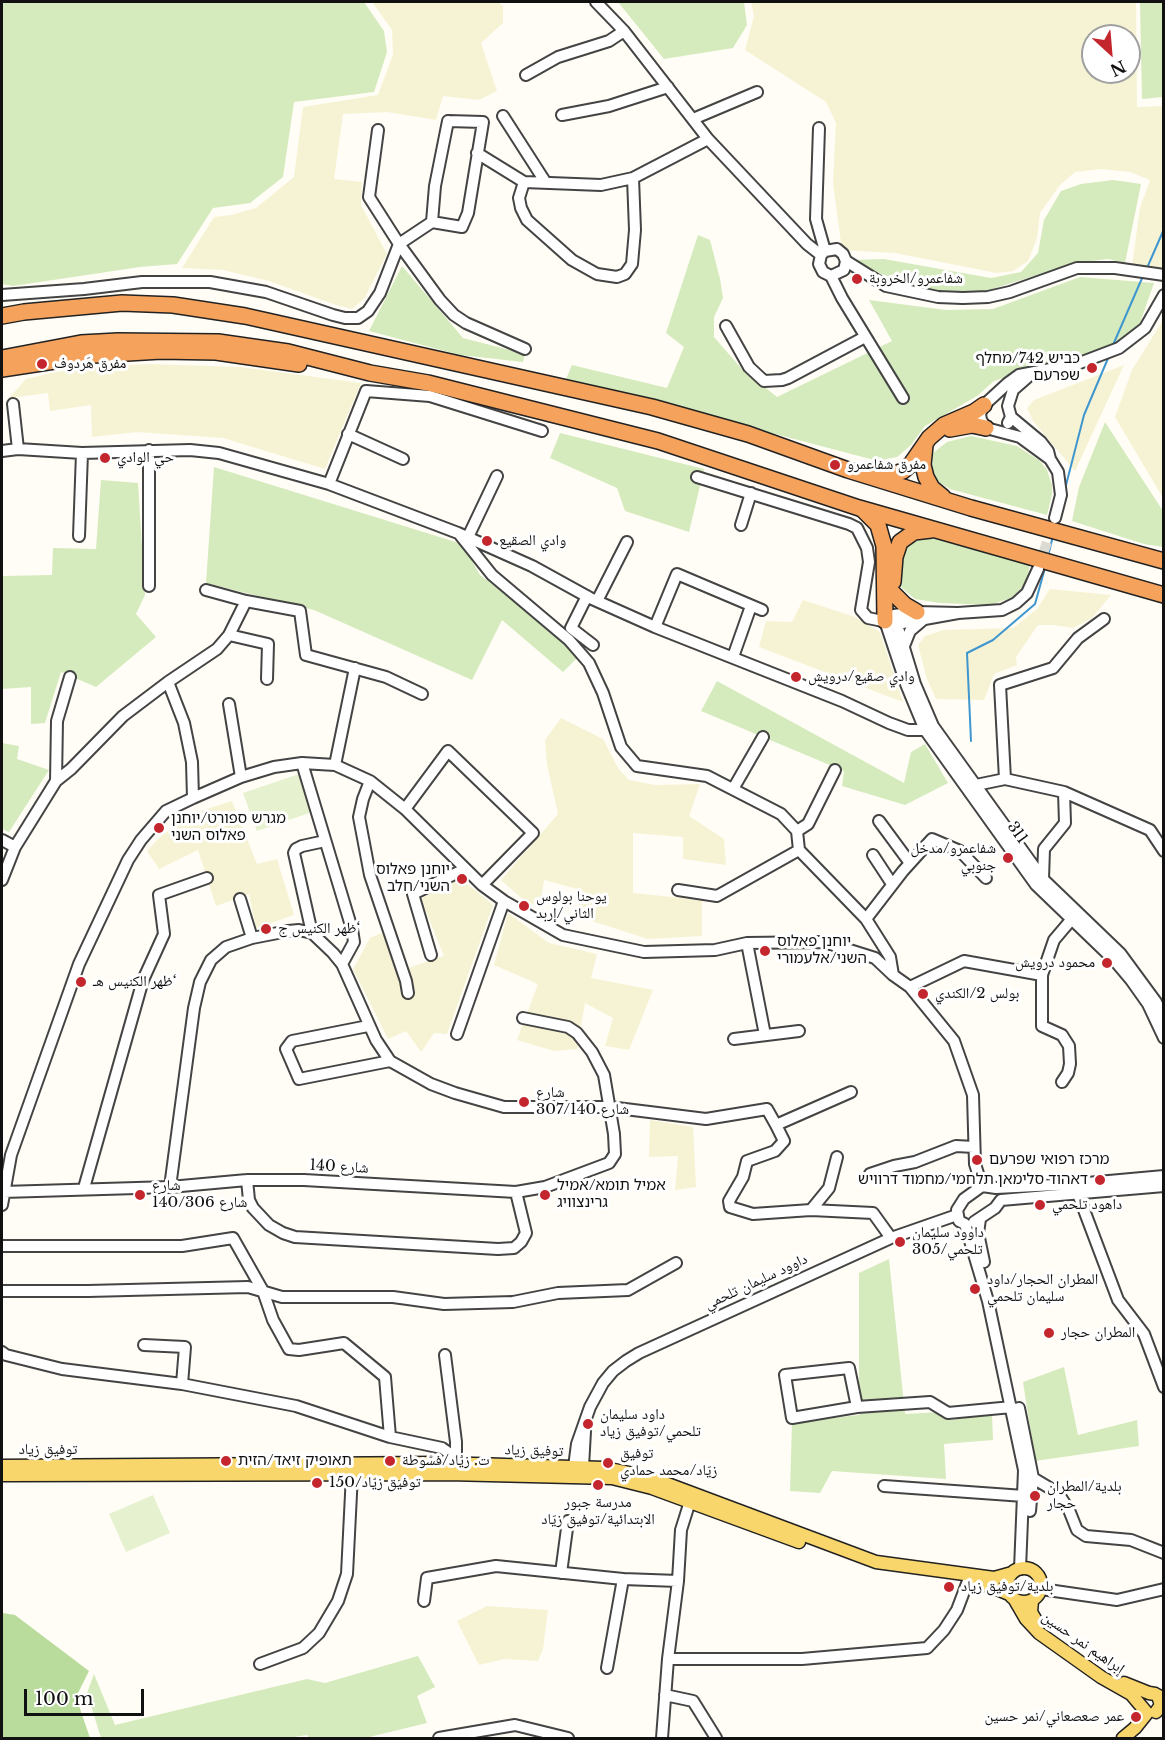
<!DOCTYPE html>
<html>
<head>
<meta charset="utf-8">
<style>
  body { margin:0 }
  #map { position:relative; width:1165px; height:1740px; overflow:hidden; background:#fffdf5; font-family:"Libre Baskerville",serif }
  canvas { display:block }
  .frame { position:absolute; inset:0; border:3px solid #111; pointer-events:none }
  .north { position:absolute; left:1081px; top:24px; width:60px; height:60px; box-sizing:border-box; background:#fff; border:2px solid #a0a0a0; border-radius:50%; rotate:154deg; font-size:16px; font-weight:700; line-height:24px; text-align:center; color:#111 }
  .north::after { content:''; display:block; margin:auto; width:21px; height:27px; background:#c4262e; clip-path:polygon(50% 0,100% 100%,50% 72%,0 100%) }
  .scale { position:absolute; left:24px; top:1689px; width:120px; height:27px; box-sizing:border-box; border:3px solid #111; border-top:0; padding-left:8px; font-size:18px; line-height:21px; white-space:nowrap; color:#111; -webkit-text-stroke:4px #fff; paint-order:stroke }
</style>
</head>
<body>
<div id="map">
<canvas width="1165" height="1740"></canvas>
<div class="frame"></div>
<div class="north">N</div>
<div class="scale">100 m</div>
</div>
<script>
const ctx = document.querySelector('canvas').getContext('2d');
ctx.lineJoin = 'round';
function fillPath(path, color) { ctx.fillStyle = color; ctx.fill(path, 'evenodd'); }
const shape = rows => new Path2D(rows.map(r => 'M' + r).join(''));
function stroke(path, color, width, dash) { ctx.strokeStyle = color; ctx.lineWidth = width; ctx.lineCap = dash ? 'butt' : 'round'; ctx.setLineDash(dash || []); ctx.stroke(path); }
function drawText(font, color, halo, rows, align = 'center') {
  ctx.font = font + ' "Libre Baskerville","Noto Naskh Arabic","Noto Sans Hebrew",serif'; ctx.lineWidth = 6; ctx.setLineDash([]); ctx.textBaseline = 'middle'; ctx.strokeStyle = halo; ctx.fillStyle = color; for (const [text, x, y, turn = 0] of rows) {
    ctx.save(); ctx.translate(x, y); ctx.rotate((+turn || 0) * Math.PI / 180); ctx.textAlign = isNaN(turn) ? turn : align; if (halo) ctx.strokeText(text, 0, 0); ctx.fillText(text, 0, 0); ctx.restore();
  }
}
const farmland = shape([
  [372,2,497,2,503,6,503,23,481,43,497,91,479,100,443,96,436,120,387,112,343,114,334,179,362,182,361,205,387,254,364,299,352,309,333,304,269,281,223,270,182,268,214,217,231,215,256,208,294,177,303,107,378,95,393,55,392,30],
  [751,2,1136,2,1137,107,1163,106,1163,268,1149,272,1132,266,1140,208,1150,180,1130,172,1101,169,1075,172,1060,185,1040,213,1037,238,1028,261,1013,271,997,273,895,253,842,250,833,183,836,123,826,102,745,50,754,16],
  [1093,36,1129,36,1129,72,1093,72],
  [1163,320,1164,320,1163,498,1115,417,1132,370],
  [149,364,240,367,361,383,325,469,223,438,137,432,92,437,91,405,50,411,48,393,9,398,26,379,74,368],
  [1124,365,1075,471,1033,421,1027,408,1034,400],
  [1050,589,1111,595,1092,618,1073,628,1053,625,1038,625,1016,657,1017,665,994,674,984,700,936,699,927,679,918,645,925,636,943,630,1013,628,1037,609],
  [803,600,855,617,880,632,903,702,759,647,766,621,792,622],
  [561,718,603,739,618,768,629,780,655,785,700,784,689,816,724,839,726,865,683,859,683,837,633,833,633,893,702,900,702,936,648,939,576,916,581,890,544,880,540,908,520,897,501,880,558,814,547,765,545,740],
  [232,801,257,864,277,859,294,915,256,928,249,894,216,906,198,850,159,869,147,851,159,838,190,814],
  [459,877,493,905,447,1034,434,1033,421,1052,406,1031,388,1039,353,969,370,938,384,932,396,972,444,956,421,899],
  [508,913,549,943,597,954,591,978,653,990,629,1050,605,1046,613,1018,585,1003,577,1049,554,1051,517,1040,538,984,494,965],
  [650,1120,693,1127,696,1187,675,1190,678,1156,649,1157],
  [487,1606,548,1610,543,1649,538,1661,505,1659,479,1665,457,1621]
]);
const green = shape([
  [2,2,364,2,384,31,387,52,374,92,294,102,283,177,250,203,213,208,177,264,140,267,13,286,2,284],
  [618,2,744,2,747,25,733,48,664,59],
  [1140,2,1163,2,1163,97,1142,99],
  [1113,180,1141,184,1125,263,1108,259,1075,263,986,291,947,293,897,281,851,260,884,259,991,278,1021,272,1038,253,1044,220,1061,191,1081,184],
  [698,235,710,240,720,279,723,298,714,317,714,337,741,368,777,397,892,341,869,300,946,310,993,309,1080,277,1154,283,1140,323,1117,344,1085,360,1022,372,994,381,977,396,925,426,911,445,897,457,878,461,566,379,572,365,667,388,684,347,666,333],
  [402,266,463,338,525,354,523,362,460,355,369,331],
  [1105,422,1163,511,1163,547,1144,544,1072,521,1079,487],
  [560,433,704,469,689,532,625,511,617,488,550,458],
  [971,436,1017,446,1040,461,1047,470,1052,485,1052,495,1047,515,950,489,940,483,934,476,932,469,933,453,947,442],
  [214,467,462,544,480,575,554,632,577,658,563,672,502,620,472,680,314,610,206,583],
  [101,480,138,483,145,595,136,614,156,637,96,687,61,672,45,723,31,724,31,687,2,689,2,576,52,575,53,548,96,549],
  [926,537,1030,564,1027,580,1020,590,1011,598,990,605,940,603,915,599,902,588,899,580,900,554,908,540],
  [717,681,904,783,911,752,925,744,948,783,905,805,842,786,844,771,701,711],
  [2,743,19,746,17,759,49,770,9,832,2,829],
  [889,1259,905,1414,941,1412,951,1420,992,1414,993,1440,944,1444,946,1479,832,1471,820,1493,790,1491,792,1423,859,1415,859,1273],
  [1064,1367,1078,1435,1137,1420,1139,1446,1035,1461,1023,1382],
  [418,1656,435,1687,417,1696,427,1723,365,1738,309,1738,307,1735,287,1738,101,1738,87,1693,94,1674,115,1725,307,1679,325,1683]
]);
const forest = shape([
  [2,1613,15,1615,89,1671,76,1697,90,1738,2,1738]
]);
const pitch = shape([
  [299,774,312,812,257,831,243,793],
  [153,1495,170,1533,126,1552,109,1514]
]);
const stream = shape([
  [1147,268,1164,229],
  [1113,345,1143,276],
  [1065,489,1084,415,1109,356],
  [1048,556,1053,536],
  [971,741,967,653,993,640,1035,604,1045,568]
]);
const minorTunnel = shape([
  [1039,566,1053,524]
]);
const minor = shape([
  [596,2,624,31,708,139,807,244,821,255],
  [526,75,558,57,609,41,624,31],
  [562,115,609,106,668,87],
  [503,116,546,183],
  [693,119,757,92],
  [448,121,483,122,468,213,462,227,432,222,435,186,448,121],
  [819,128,816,219,825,251],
  [378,130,369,197,399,244,440,300,454,315,466,323,525,349],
  [477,153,524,182],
  [633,178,635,230,632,264,625,274,617,277,597,274,572,260,527,220,521,208,519,198,524,182,601,185,633,178,708,139],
  [846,261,844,270,831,276,823,272,819,264,821,255,825,251,837,249,843,254,846,261,886,286,938,297,963,298,988,297,1010,292,1077,268,1115,268,1164,275],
  [831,276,842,298,903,398],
  [2,295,84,289,142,282,210,282,266,292,333,315,345,318,358,318,368,311,380,293,399,244,432,222],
  [726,326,749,367,764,381,782,380,788,378,865,337],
  [13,404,18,449],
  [1011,417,1041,442,1048,451,1050,459,1058,472,1061,495,1055,518],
  [1008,423,1011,417,1008,406,1013,390,1029,376],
  [348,434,403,459],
  [2,451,18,449,82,453,190,450,219,453,329,484,458,533,532,566,590,598,655,627,842,701,889,723,908,730,925,730,933,726],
  [1050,459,1020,437,986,428,981,420,980,414,984,405,1008,383,1019,375,1077,364,1119,348,1145,328,1164,295],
  [697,477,849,524,857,528,867,548,869,562,861,610,868,618,897,624,958,613],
  [329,484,366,391,430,396,542,431],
  [741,525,751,493],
  [460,535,492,575,569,640,589,663,603,693,621,747,637,766,707,776,781,814,797,831,799,850],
  [79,536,82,453],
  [468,537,497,476],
  [149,586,149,450],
  [587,596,571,628,593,645],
  [246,601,300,611,306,655,386,677,422,694],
  [597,601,627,542],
  [894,615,915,684,933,726,1043,879,1120,953,1156,1002,1164,1018],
  [890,617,894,615,917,612,958,613,1002,610,1016,603,1027,593,1038,569],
  [885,621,906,684,925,730,1036,885,1115,961,1131,980,1148,1004,1164,1038],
  [655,627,677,574,762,610],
  [229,635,268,644,267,679],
  [904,646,910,631,923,620],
  [733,657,751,606],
  [168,682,217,649,229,635,246,601,206,590],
  [229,704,241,777],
  [302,763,352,929,354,942,342,964],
  [335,765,355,668],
  [1005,779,1000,685,1053,668,1078,638,1104,619],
  [56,781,57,721,70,677],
  [370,781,363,799,359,817,363,838,370,875,406,981,408,993],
  [733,789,763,737],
  [971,789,976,785,1005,779,1064,792,1150,830,1164,851],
  [405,809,448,751,533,833,482,885],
  [879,821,910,863],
  [797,831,808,824,835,770],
  [2,840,15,847],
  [873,855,892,884],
  [1043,879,1044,849,1065,823,1064,792],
  [2,880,15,847,56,781,71,769,123,716,168,682,184,723,192,762,193,798],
  [678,890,717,896,799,850,866,919,890,957,893,975],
  [240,899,252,938],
  [866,919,903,871,932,839,960,851,986,878],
  [312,933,294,853,296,849,302,846,325,841],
  [747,943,765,1035],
  [431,955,413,894,465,869],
  [1042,975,1042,1026,1062,1035,1069,1046,1070,1064,1068,1073,1062,1082],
  [910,987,964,961,1042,975,1054,940,1071,920],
  [368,1026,292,1041,286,1049,299,1079,390,1061],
  [457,1034,504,901],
  [734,1039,799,1031],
  [776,1125,784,1141,775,1151,747,1161,743,1177,729,1201,730,1207,753,1214,811,1210,873,1213,891,1238],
  [870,1174,894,1166,915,1162,956,1146,974,1147],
  [247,1180,249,1200,253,1208,269,1225,283,1233,295,1237,498,1249,514,1248,521,1242,526,1233,516,1192],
  [170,1187,194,1008,200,982,211,960,226,947,252,938,288,931,299,930,312,933,333,953,342,964,376,1040,390,1061,431,1084,455,1093,504,1107,609,1107,706,1119,767,1109,776,1125,851,1092],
  [84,1188,143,980,164,934,159,895,207,878],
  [3,1192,170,1187,247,1180,304,1180,516,1192,545,1187,609,1163,615,1154,614,1134,604,1075,592,1052,577,1033,568,1027,523,1018],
  [1078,1194,1118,1300,1144,1334,1164,1387],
  [1001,1200,1164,1186],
  [2,1205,11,1155,79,964,128,860,141,840,166,811,193,798,241,777,274,767,302,763,335,765,370,781,405,809,482,885,504,901,563,935,644,952,715,950,747,943,824,942,875,958,893,975,910,987,954,1041,973,1095,975,1164,982,1186],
  [811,1210,829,1188,837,1157],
  [980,1219,978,1233,984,1262],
  [974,1222,995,1208,1001,1200],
  [2,1246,182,1246,233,1238,263,1291,273,1320,289,1349,299,1350,344,1343,385,1377,390,1437],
  [2,1291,88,1291,248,1287,282,1297,393,1297,444,1304,513,1302,558,1293,628,1290,676,1263],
  [144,1345,185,1347,182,1384],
  [2,1352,6,1355,62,1369,182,1384,296,1406,390,1437,442,1448,449,1453,457,1463],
  [445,1355,456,1442,456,1465],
  [857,1407,849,1368,785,1375,792,1418,857,1407,930,1402,948,1413,1012,1407],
  [1019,1408,1033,1478,1030,1511],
  [577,1474,574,1467,577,1444,590,1407,603,1383,613,1371,626,1361,639,1353,891,1238,957,1215],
  [580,1474,583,1467,585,1431],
  [1033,1478,1058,1493,1069,1510,1077,1530,1086,1536,1131,1540,1164,1553],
  [884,1486,1024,1496],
  [1020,1569,1024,1470,988,1301,965,1224,959,1221,957,1210,964,1199,982,1186,996,1188,1076,1184,1164,1176],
  [561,1573,568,1521],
  [1041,1589,1117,1600,1164,1589],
  [424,1601,427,1578,496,1566,623,1579,678,1581],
  [668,1659,802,1659,927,1648,944,1630,957,1610,968,1581],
  [260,1664,303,1648,319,1633,338,1601,347,1574,352,1474],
  [607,1668,623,1579],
  [665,1695,693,1701,716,1738],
  [439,1738,515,1725,568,1738],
  [662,1738,668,1659,678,1581,681,1530,692,1495]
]);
const major = shape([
  [2,1466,441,1463,604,1468,649,1477,876,1562,994,1578,1012,1573],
  [2,1475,448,1474,612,1478,652,1488,799,1542],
  '1007 1585a17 17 0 1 1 34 0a17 17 0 1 1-34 0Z',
  [976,1583,990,1586,1009,1594],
  [1015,1600,1026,1619,1039,1633,1101,1677,1131,1694,1147,1713],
  [1032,1601,1031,1612,1038,1624],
  [1124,1683,1149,1693,1155,1694,1164,1699],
  [1156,1712,1161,1705,1158,1696],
  [1123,1738,1135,1728,1147,1713]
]);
const highway = shape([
  [2,316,24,312,122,303,173,305,245,316,652,407,748,434,848,470,971,508,1164,561],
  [2,358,81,343,118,341,218,342,288,352,370,373,428,383,658,441,859,508,1164,595],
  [2,369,94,355,161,351,216,352,299,364],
  [950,429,972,425,986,428],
  [925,445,923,465,926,477,932,488,943,497],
  [875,472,895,474,903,471,911,464,929,438,944,425,974,412,984,405],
  [864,511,878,525,884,546,885,621],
  [893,582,895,557,900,542,914,532,931,530],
  [892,592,905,605,917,612]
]);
const markers = [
  [857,279,6,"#c4262e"],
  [42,364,6,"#c4262e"],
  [1092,368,6,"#c4262e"],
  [105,458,6,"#c4262e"],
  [835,465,6,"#c4262e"],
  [487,541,6,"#c4262e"],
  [796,677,6,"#c4262e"],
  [159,828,6,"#c4262e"],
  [1008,858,6,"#c4262e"],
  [462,879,6,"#c4262e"],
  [524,906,6,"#c4262e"],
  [266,929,6,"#c4262e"],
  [765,951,6,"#c4262e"],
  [1107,963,6,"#c4262e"],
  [81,982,6,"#c4262e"],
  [923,994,6,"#c4262e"],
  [524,1102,6,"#c4262e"],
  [977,1160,6,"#c4262e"],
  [1100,1180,6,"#c4262e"],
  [140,1195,6,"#c4262e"],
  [545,1195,6,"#c4262e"],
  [1040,1205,6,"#c4262e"],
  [900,1242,6,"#c4262e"],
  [975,1289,6,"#c4262e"],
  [1049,1333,6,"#c4262e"],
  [588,1424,6,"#c4262e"],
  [226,1461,6,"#c4262e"],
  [390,1461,6,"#c4262e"],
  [608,1463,6,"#c4262e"],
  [317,1483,6,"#c4262e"],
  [598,1485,6,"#c4262e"],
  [1035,1496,6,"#c4262e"],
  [949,1587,6,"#c4262e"],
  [1136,1717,6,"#c4262e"]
];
const poiNames = [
  ["شفاعمرو/الخروبة",869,279],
  ["כביש 742/מחלף",1080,359,"right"],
  ["שפרעם",1080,376,"right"],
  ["مفرق هَردوف",54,364],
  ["حي الوادي",117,458],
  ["مفرق شفاعمرو",847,465],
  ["وادي الصقيع",499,541],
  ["وادي صقيع/درويش",808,677],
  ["מגרש ספורט/יוחנן",171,819],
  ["פאלוס השני",171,836],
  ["شفاعمرو/مدخل",996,849,"right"],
  ["جنوبي",996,866,"right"],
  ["יוחנן פאלוס",450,870,"right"],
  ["השני/חלב",450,887,"right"],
  ["يوحنا بولوس",536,897],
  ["الثاني/إربد",536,914],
  ["ظهر الكنيس ج‘",278,929],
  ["יוחנן פאלוס",777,942],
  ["השני/אלעמורי",777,959],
  ["محمود درويش",1095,963,"right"],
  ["ظهر الكنيس هـ‘",93,982],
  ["بولس 2/الكندي",935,994],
  ["شارع",536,1093],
  ["307/شارع 140",536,1110],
  ["מרכז רפואי שפרעם",989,1160],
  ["דאהוד סלימאן תלחמי/מחמוד דרוויש",1088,1180,"right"],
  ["شارع",152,1186],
  ["140/شارع 306",152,1203],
  ["אמיל תומא/אמיל",557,1186],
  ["גרינצוויג",557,1203],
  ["داهود تلحمي",1052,1205],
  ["داوود سليمان",912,1233],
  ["تلحمي/305",912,1250],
  ["المطران الحجار/داود",987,1280],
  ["سليمان تلحمي",987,1297],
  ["المطران حجار",1061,1333],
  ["داود سليمان",600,1415],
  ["تلحمي/توفيق زياد",600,1432],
  ["توفيق",620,1454],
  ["زيّاد/محمد حمادي",620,1471],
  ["תאופיק זיאד/הזית",238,1461],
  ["ت. زيّاد/فسّوطة",402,1461],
  ["توفيق زيّاد/150",329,1483],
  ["بلدية/المطران",1047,1487],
  ["حجار",1047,1504],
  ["مدرسة جبور",598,1503,"center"],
  ["الابتدائية/توفيق زيّاد",598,1520,"center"],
  ["بلدية/توفيق زياد",961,1587],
  ["عمر صعصعاني/نمر حسين",1124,1717,"right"]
];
const streetNames = [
  ["311",1017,833,54],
  ["شارع 140",339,1167,3],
  ["داوود سليمان تلحمي",756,1282,-25],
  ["توفيق زياد",48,1450],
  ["توفيق زياد",534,1451,2],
  ["إبراهيم نمر حسين",1083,1643,35]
];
fillPath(farmland, '#f6f3d4');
fillPath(green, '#d5ebbd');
fillPath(forest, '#b9dc9c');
fillPath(pitch, '#e6f2cf');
stroke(stream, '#3f96cf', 2);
stroke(minorTunnel, '#dbdad3', 10, [10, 5]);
stroke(minor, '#444', 14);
stroke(major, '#222', 15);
stroke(highway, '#222', 18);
stroke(minor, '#fff', 10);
stroke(major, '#f9d66b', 12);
stroke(highway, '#f5a25d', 15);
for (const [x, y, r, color] of markers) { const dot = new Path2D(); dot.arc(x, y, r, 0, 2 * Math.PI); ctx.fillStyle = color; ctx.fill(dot); stroke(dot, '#fff', 2); }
drawText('15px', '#111', '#fff', poiNames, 'left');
drawText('15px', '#111', '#fff', streetNames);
</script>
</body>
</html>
